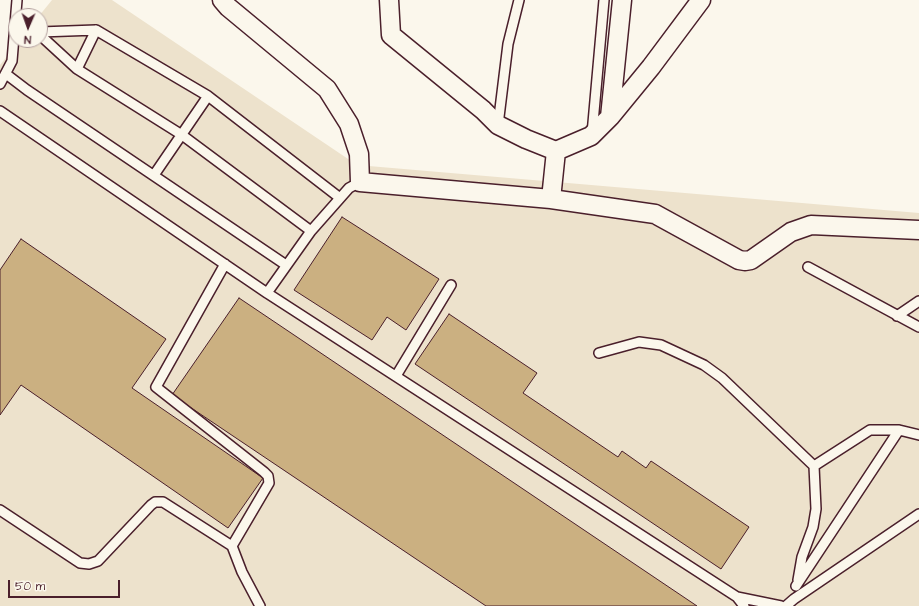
<!DOCTYPE html>
<html>
<head>
<meta charset="utf-8">
<style>
  body { margin:0 }
  #map { position:relative; width:919px; height:606px; overflow:hidden; background:#fbf7ec; font-family:"Architects Daughter",sans-serif }
  canvas { display:block }
  .north { position:absolute; left:8px; top:8px; width:40px; height:40px; box-sizing:border-box; background:#fbf7ec; border:1px solid #b4a19f; border-radius:50%; rotate:182deg; font-size:11px; font-weight:700; line-height:16px; text-align:center; color:#4a1f2b }
  .north::after { content:''; display:block; margin:auto; width:14px; height:18px; background:#4a1f2b; clip-path:polygon(50% 0,100% 100%,50% 72%,0 100%) }
  .scale { position:absolute; left:8px; top:580px; width:112px; height:18px; box-sizing:border-box; border:2px solid #4a1f2b; border-top:0; padding-left:5px; font-size:12px; line-height:14px; white-space:nowrap; color:#4a1f2b; -webkit-text-stroke:3px #fbf7ec; paint-order:stroke }
</style>
</head>
<body>
<div id="map">
<canvas width="919" height="606"></canvas>
<div class="north">N</div>
<div class="scale">50 m</div>
</div>
<script>
const ctx = document.querySelector('canvas').getContext('2d');
ctx.lineJoin = 'round';
function fillPath(path, color) { ctx.fillStyle = color; ctx.fill(path, 'evenodd'); }
const shape = rows => new Path2D(rows.map(r => 'M' + r).join(''));
function stroke(path, color, width, dash) { ctx.strokeStyle = color; ctx.lineWidth = width; ctx.lineCap = dash ? 'butt' : 'round'; ctx.setLineDash(dash || []); ctx.stroke(path); }
const built = shape([
  [52,0,112,0,357,165,919,213,919,606,0,606,0,65,20,40,40,40,39,16]
]);
const building = shape([
  [342,217,439,279,406,330,387,317,372,340,294,290,342,217],
  [21,239,166,339,132,388,263,478,228,528,21,385,0,415,0,270,21,239],
  [239,298,697,606,486,606,172,395,239,298],
  [449,314,537,373,523,393,618,457,622,451,646,468,651,461,749,527,721,569,415,364,449,314]
]);
const service = shape([
  [40,32,96,30,208,96,340,198],
  [40,35,77,69,182,135,311,231],
  [77,69,96,30],
  [6,74,27,90,286,265],
  [0,84,12,61,17,0],
  [0,111,267,293,737,597,744,606],
  [498,125,508,44,519,0],
  [592,134,604,0],
  [154,175,208,96],
  [225,264,156,387,264,472,268,476,269,483,232,546,242,572,260,606],
  [808,267,919,327],
  [267,293,311,231,349,188,360,182],
  [897,316,919,301],
  [599,353,639,342,661,345,704,365,722,378,814,466,870,430,899,430,919,435],
  [396,376,451,285],
  [0,510,80,563,89,564,98,561,151,505,155,502,163,502,232,546],
  [798,580,802,557,813,527,816,509,814,466],
  [796,586,899,430],
  [737,597,781,606],
  [786,606,794,599,919,514]
]);
const minor = shape([
  [222,0,228,7,327,89,349,124,359,154,360,182,551,199,655,214,739,260,745,261,751,260,791,232,811,225,919,230],
  [389,0,391,35,483,110,498,125,526,139,556,151,591,136,610,117,622,0],
  [610,117,651,67,701,0],
  [551,199,556,151]
]);
fillPath(built, '#ede2cc');
fillPath(building, '#cbb081');
stroke(building, '#4a1f2b', 1);
stroke(service, '#4a1f2b', 12);
stroke(minor, '#4a1f2b', 21);
stroke(service, '#fbf7ec', 9);
stroke(minor, '#fbf7ec', 18);
</script>
</body>
</html>
